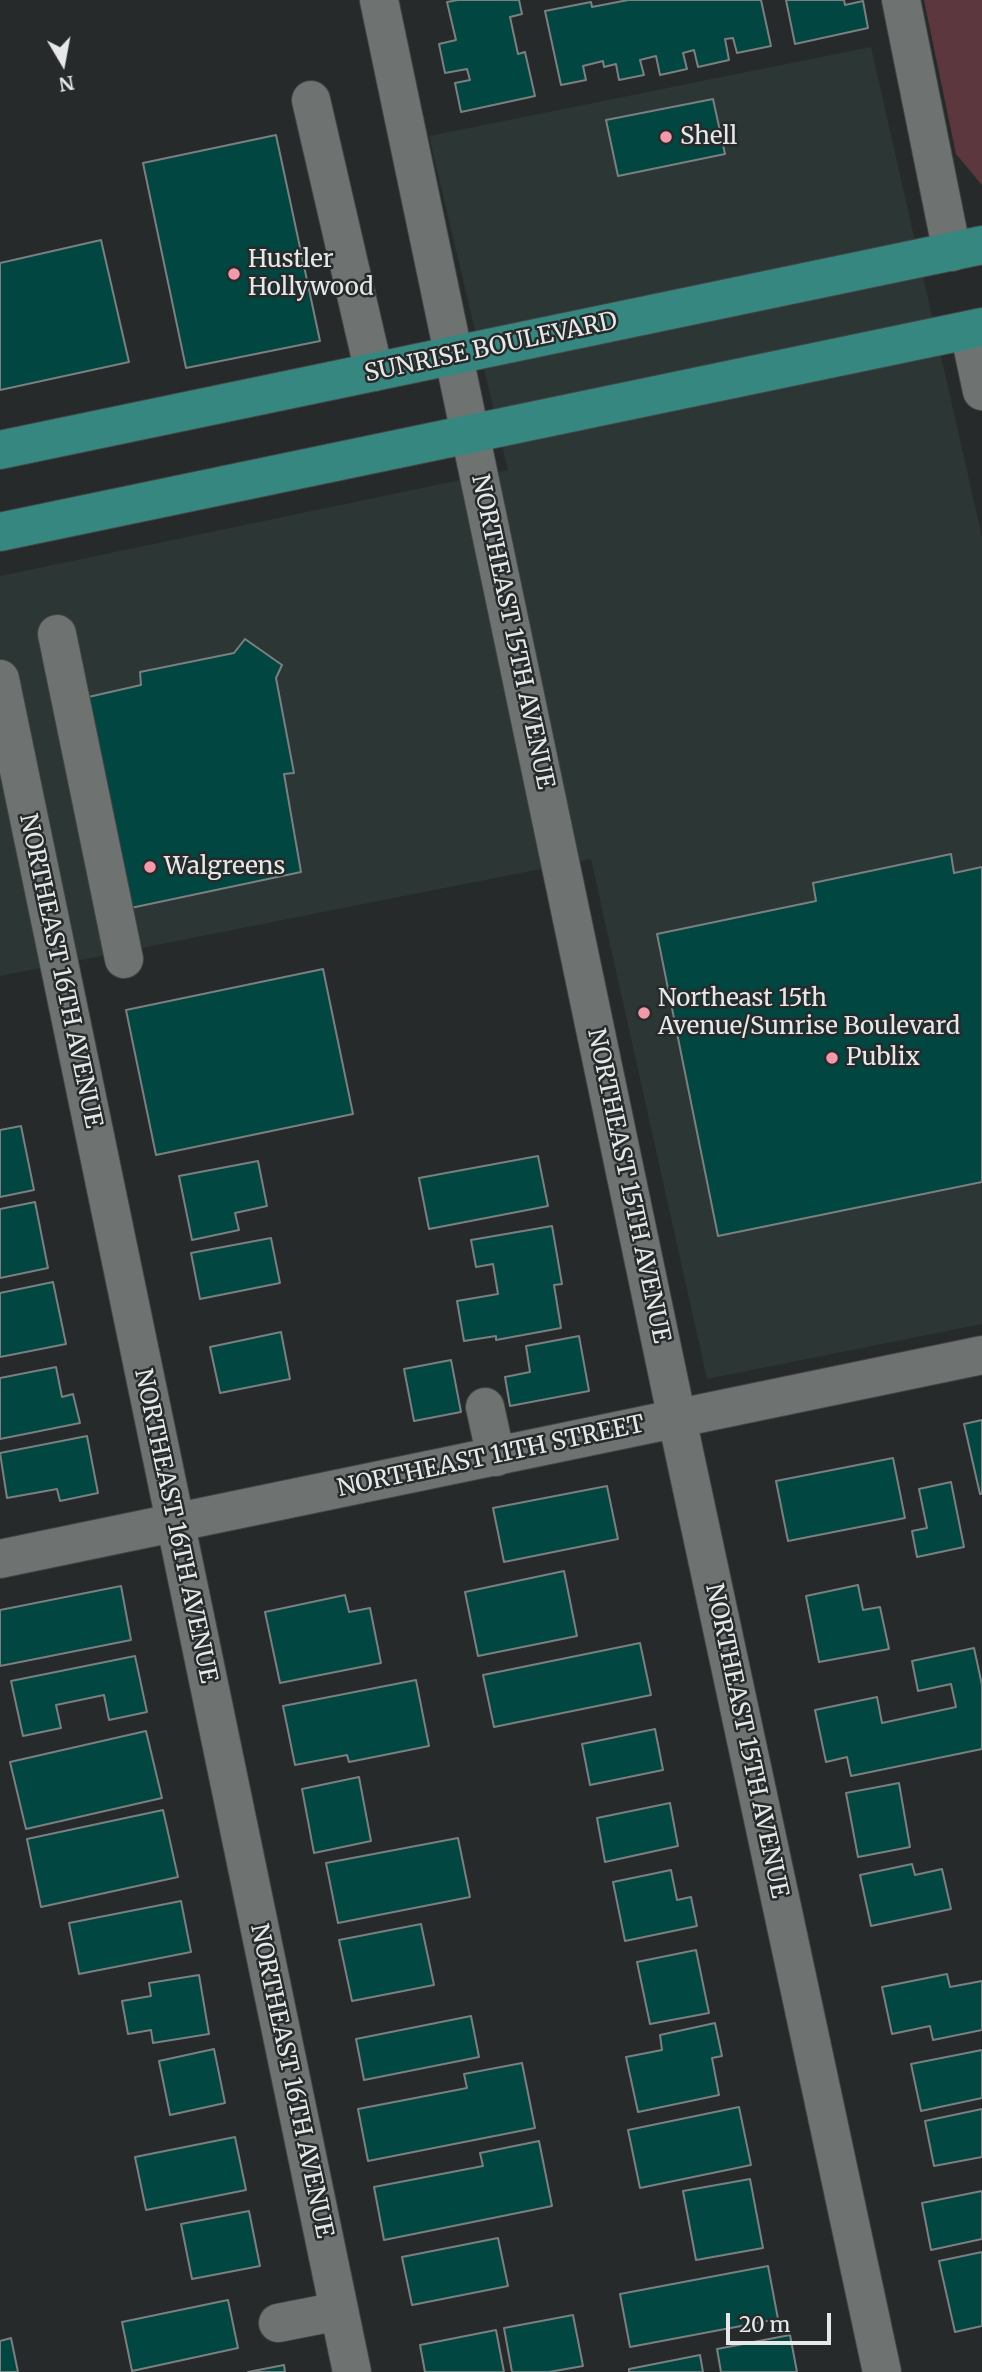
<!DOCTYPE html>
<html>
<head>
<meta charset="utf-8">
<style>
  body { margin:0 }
  #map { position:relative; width:982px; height:2372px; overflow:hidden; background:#272a2a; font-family:Merriweather,serif }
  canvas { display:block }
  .north { position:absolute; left:28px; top:28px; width:70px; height:70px; -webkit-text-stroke:5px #272a2a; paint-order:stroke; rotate:170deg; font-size:19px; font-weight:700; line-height:28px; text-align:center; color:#e7e9e9 }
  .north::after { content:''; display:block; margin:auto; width:24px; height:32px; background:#e7e9e9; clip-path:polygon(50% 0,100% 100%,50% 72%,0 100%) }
  .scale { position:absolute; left:726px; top:2313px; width:105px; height:32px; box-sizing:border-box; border:4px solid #e7e9e9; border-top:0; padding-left:9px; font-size:21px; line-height:24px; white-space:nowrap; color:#e7e9e9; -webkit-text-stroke:5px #272a2a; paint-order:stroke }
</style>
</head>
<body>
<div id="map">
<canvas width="982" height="2372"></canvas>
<div class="north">N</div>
<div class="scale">20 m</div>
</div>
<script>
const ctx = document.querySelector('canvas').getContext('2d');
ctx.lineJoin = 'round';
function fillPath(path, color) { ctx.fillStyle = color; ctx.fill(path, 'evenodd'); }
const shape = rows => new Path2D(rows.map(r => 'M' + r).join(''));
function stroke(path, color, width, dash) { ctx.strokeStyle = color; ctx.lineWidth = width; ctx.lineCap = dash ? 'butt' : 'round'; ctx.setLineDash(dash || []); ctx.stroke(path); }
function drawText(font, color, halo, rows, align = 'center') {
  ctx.font = font + ' Merriweather,serif'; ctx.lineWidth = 5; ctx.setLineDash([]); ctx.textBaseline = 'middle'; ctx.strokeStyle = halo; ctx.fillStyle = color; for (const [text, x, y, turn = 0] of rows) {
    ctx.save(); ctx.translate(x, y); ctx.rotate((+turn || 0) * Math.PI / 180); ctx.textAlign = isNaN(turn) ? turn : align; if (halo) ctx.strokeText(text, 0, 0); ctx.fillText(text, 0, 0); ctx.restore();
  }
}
const built = shape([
  [871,47,982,537,982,1324,707,1379,591,859,0,976,0,576,508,470,429,136]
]);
const green = shape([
  [924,0,982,0,982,185,956,154]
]);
const building = shape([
  [458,0,519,0,522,14,510,17,518,54,525,52,535,96,461,112,455,83,470,80,467,69,445,73,439,44,456,40,447,2,458,0],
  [628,0,761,0,771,46,737,53,733,38,725,39,729,60,698,67,694,50,683,53,687,69,660,75,656,56,640,60,644,75,619,80,616,64,604,67,603,61,583,66,586,80,561,85,545,11,591,2,592,7,628,0],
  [786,0,844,0,845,5,863,1,868,28,795,44,786,0],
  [713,99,725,154,618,176,606,120,713,99],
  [276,135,320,341,186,368,143,163,276,135],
  [101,240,129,362,0,390,0,263,101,240],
  [245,639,282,665,276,678,294,773,284,774,301,872,126,909,84,698,141,685,140,672,234,653,245,639],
  [951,854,954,873,982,867,982,1182,718,1236,657,934,816,901,813,883,951,854],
  [323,969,353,1114,156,1155,126,1010,323,969],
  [21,1126,34,1190,0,1197,0,1130,21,1126],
  [538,1156,548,1206,429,1229,419,1178,538,1156],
  [258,1161,267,1206,235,1213,239,1230,192,1240,179,1176,258,1161],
  [35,1202,48,1268,0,1278,0,1209,35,1202],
  [552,1226,562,1284,554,1285,561,1328,496,1340,496,1336,464,1341,457,1301,498,1294,493,1264,476,1267,471,1240,552,1226],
  [271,1238,280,1283,200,1299,191,1253,271,1238],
  [53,1282,66,1344,0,1357,0,1293,53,1282],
  [281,1332,290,1379,220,1393,210,1347,281,1332],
  [579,1336,589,1391,510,1406,505,1377,530,1372,526,1346,579,1336],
  [451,1360,461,1412,414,1421,404,1369,451,1360],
  [56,1367,62,1397,73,1394,80,1423,0,1439,0,1378,56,1367],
  [982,1420,982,1494,980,1494,964,1424,982,1420],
  [87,1436,98,1493,60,1501,57,1489,7,1498,0,1453,87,1436],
  [893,1458,905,1518,788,1541,776,1481,893,1458],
  [951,1482,964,1547,917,1557,912,1531,927,1528,919,1489,951,1482],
  [607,1486,618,1539,504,1562,493,1508,607,1486],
  [564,1571,577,1636,478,1656,465,1592,564,1571],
  [858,1585,863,1610,880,1607,889,1649,819,1662,806,1596,858,1585],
  [121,1586,131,1640,0,1666,0,1610,121,1586],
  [345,1595,349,1612,370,1608,381,1663,280,1683,265,1612,345,1595],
  [640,1643,651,1695,494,1727,483,1675,640,1643],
  [974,1648,982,1685,982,1749,851,1776,847,1757,826,1762,815,1710,877,1697,882,1723,956,1707,951,1684,918,1691,912,1661,974,1648],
  [135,1656,147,1712,109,1720,104,1695,56,1705,61,1728,23,1736,11,1681,135,1656],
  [416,1680,429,1746,349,1762,347,1755,295,1765,283,1706,416,1680],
  [655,1729,663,1770,590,1785,582,1744,655,1729],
  [146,1731,162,1798,26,1829,10,1762,146,1731],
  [359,1777,371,1841,314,1853,302,1789,359,1777],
  [899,1783,910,1847,858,1857,846,1793,899,1783],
  [670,1803,678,1846,605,1862,597,1818,670,1803],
  [163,1810,178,1877,41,1907,27,1839,163,1810],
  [458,1838,470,1897,338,1923,326,1863,458,1838],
  [912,1864,915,1875,942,1869,951,1909,871,1926,860,1875,912,1864],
  [671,1870,677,1900,691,1897,697,1926,625,1941,613,1882,671,1870],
  [181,1901,191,1952,79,1974,69,1923,181,1901],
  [421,1924,434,1985,352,2001,339,1940,421,1924],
  [696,1950,709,2013,650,2024,637,1962,696,1950],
  [947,1974,950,1987,982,1981,982,2030,933,2040,930,2026,892,2034,882,1987,947,1974],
  [199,1975,209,2034,153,2043,151,2030,128,2034,122,2001,151,1996,149,1983,199,1975],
  [471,2016,479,2057,364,2080,356,2039,471,2016],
  [715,2023,722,2056,712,2058,719,2095,638,2112,626,2057,662,2050,660,2035,715,2023],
  [214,2049,225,2103,170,2115,159,2061,214,2049],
  [982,2050,982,2098,921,2111,911,2064,982,2050],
  [522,2063,535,2128,368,2161,358,2109,467,2088,464,2074,522,2063],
  [739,2107,751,2165,640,2188,628,2130,739,2107],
  [982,2109,982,2157,934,2166,925,2121,982,2109],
  [235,2137,246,2190,146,2210,135,2157,235,2137],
  [539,2141,552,2206,384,2240,374,2187,483,2166,480,2153,539,2141],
  [750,2179,763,2248,696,2260,683,2191,750,2179],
  [982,2191,982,2239,931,2250,922,2203,982,2191],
  [249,2211,260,2266,192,2279,181,2224,249,2211],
  [498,2238,508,2286,412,2305,402,2257,498,2238],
  [982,2252,982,2326,955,2332,939,2261,982,2252],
  [768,2266,778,2319,630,2347,620,2294,768,2266],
  [228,2300,238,2348,132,2371,122,2322,228,2300],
  [573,2315,583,2366,549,2372,512,2372,504,2328,573,2315],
  [496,2330,504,2372,425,2372,420,2345,496,2330],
  [790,2335,797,2372,721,2372,717,2349,790,2335],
  [11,2338,18,2372,0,2372,0,2341,11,2338],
  [700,2355,703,2372,629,2372,629,2369,700,2355],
  [284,2365,285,2372,248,2372,284,2365]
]);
const minor = shape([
  [379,0,677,1419,882,2372],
  [901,0,952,252],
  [311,100,374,372],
  [969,330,982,391],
  [57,634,124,959],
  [0,679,352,2372],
  [485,1407,496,1457],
  [0,1559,982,1355],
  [278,2323,339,2311]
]);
const major = shape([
  [0,450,982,245],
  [0,532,982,327]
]);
const markers = [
  [666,137,7,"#f39aaa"],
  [234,274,7,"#f39aaa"],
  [150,867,7,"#f39aaa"],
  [644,1013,7,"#f39aaa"],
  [832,1058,7,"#f39aaa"]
];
const poiNames = [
  ["Shell",680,137],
  ["Hustler",248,260],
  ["Hollywood",248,288],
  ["Walgreens",164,867],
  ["Northeast 15th",658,999],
  ["Avenue/Sunrise Boulevard",658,1027],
  ["Publix",846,1058]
];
const streetNames = [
  ["SUNRISE BOULEVARD",491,348,-12],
  ["NORTHEAST 15TH AVENUE",512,632,78],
  ["NORTHEAST 16TH AVENUE",60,971,78],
  ["NORTHEAST 15TH AVENUE",628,1186,78],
  ["NORTHEAST 11TH STREET",491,1457,-12],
  ["NORTHEAST 16TH AVENUE",175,1526,78],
  ["NORTHEAST 15TH AVENUE",746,1741,78],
  ["NORTHEAST 16TH AVENUE",291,2081,78]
];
fillPath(built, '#2b3635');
fillPath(green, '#5d373e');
fillPath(building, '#014641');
stroke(building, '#7c7f7f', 2);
stroke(minor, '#444646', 40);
stroke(major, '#444646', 40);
stroke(minor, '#6e7271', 38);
stroke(major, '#378781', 38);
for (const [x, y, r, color] of markers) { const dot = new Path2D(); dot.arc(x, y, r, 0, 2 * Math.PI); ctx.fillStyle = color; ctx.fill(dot); stroke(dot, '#272a2a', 2.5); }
drawText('24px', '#e7e9e9', '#272a2a', poiNames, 'left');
drawText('24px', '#e7e9e9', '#272a2a', streetNames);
</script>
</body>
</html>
